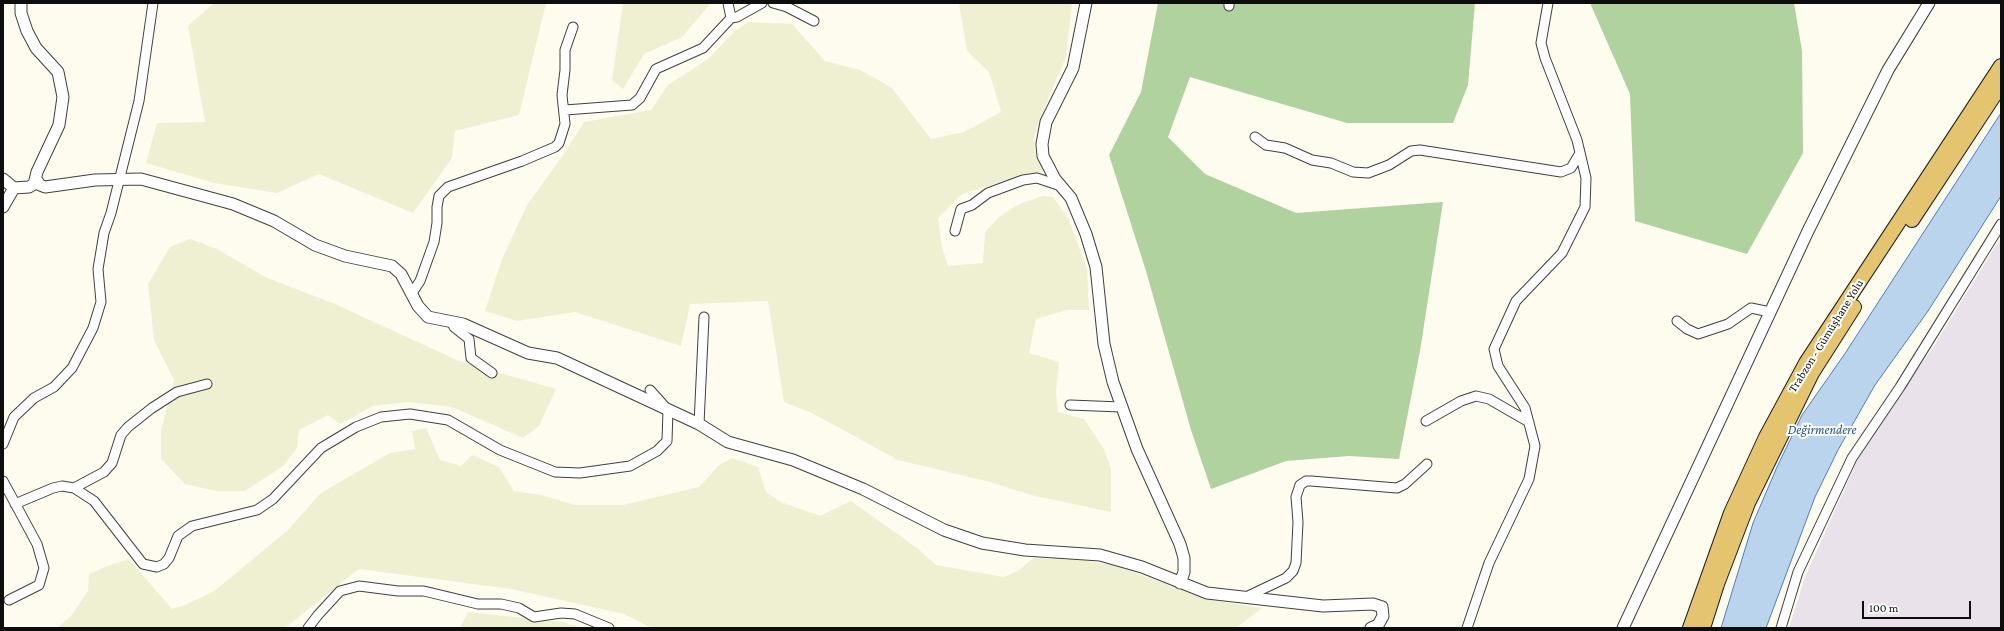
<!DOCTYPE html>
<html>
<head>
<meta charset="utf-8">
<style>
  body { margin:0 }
  #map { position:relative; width:2004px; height:631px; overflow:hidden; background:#fdfcef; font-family:"Crimson Pro",serif }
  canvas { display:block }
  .frame { position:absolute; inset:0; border:4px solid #0d0d0d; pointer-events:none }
  .scale { position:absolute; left:1862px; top:601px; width:109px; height:18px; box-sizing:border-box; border:2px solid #0d0d0d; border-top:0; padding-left:5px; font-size:12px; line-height:14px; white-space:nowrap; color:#0d0d0d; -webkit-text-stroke:3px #fff; paint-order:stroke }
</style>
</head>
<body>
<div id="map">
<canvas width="2004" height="631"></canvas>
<div class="frame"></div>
<div class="scale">100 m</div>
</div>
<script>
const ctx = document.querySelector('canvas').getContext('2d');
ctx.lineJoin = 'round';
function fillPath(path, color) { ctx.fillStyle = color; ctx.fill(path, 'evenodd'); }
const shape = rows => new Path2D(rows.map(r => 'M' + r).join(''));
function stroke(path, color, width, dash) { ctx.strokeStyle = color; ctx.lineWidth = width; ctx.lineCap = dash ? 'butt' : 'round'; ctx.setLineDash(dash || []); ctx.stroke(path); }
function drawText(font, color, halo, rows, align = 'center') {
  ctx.font = font + ' "Crimson Pro",serif'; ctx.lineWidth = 4; ctx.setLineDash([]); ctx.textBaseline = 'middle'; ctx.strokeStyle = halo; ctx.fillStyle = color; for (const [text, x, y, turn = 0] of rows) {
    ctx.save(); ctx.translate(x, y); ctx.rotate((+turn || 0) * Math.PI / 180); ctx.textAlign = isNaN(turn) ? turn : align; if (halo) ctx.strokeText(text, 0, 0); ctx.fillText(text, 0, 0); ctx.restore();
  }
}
const industrial = shape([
  [2001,237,2001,628,1789,628,1805,577,1861,452,1937,341]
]);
const farmland = shape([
  [214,3,546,3,519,115,455,131,452,158,413,213,319,174,277,193,214,183,146,163,157,123,205,122,188,26],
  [623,3,711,3,682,37,644,54,623,89,612,80],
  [959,3,1072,3,1066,57,1039,121,1034,139,1036,156,1044,171,1008,180,962,194,938,218,942,247,948,266,983,263,985,232,999,217,1019,204,1043,196,1053,197,1069,220,1087,269,1089,310,1067,310,1036,319,1029,353,1059,362,1056,392,1058,412,1084,419,1104,449,1111,469,1111,512,1031,495,990,482,898,460,812,413,784,402,768,301,690,304,681,346,575,312,517,321,485,311,502,259,527,205,564,154,584,122,651,110,668,85,708,59,734,32,748,22,792,24,825,61,860,70,891,87,931,139,964,132,1001,112,989,72,967,51],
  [190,239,217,249,265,277,335,304,459,361,556,389,539,426,523,438,452,407,408,402,373,406,340,424,328,415,299,430,297,448,283,466,245,491,216,491,185,484,161,459,161,430,174,380,154,340,148,284,170,247],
  [426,428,440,460,461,466,472,455,499,467,514,491,541,495,575,505,623,505,699,487,718,466,732,458,758,467,766,492,781,502,820,516,851,501,917,548,936,565,1004,577,1019,570,1034,558,1080,560,1114,565,1209,600,1262,608,1236,628,652,628,624,614,511,589,359,569,285,628,57,628,71,616,88,591,89,574,107,566,129,559,172,609,182,606,213,592,287,531,321,493,390,453,415,449,412,431],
  [468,612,562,622,583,628,460,628]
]);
const forest = shape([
  [1158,3,1475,3,1468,85,1453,123,1347,123,1190,77,1168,137,1205,174,1296,213,1443,202,1420,351,1399,459,1349,456,1286,461,1211,489,1191,430,1146,271,1109,155,1141,92],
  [1590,3,1794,3,1802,51,1803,153,1747,254,1635,221,1630,94]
]);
const water = shape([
  [2001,113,2001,196,1928,311,1875,385,1838,450,1815,497,1766,628,1721,628,1753,523,1777,467,1802,415,1844,355,2001,113]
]);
const minor = shape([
  [728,3,731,18],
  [773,3,787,7,814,21],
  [1229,3,1229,6],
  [565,110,632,105,640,98,656,69,703,48,731,18,737,17,762,3],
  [1255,137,1266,145,1285,148,1312,160,1331,163,1353,172,1368,173,1389,165,1411,151,1420,150,1561,172,1571,168,1580,153],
  [955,231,961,209,972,205,988,193,1023,180,1037,178,1061,186],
  [412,293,420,281,434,242,437,223,437,207,439,196,448,187,522,161,555,147,559,143,565,124,562,95,565,70,565,50,573,27],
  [1677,321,1687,329,1698,334,1728,324,1751,308,1770,312],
  [452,322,454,327,469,339,471,358,492,373],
  [1070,405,1121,407],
  [1426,421,1461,401,1476,396,1489,399,1529,422],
  [699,424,704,317],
  [3,444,14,417,34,398,54,387,72,368,93,328,101,302,98,269,104,233,111,213,139,101,153,3],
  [3,481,37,544,44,568,39,585,9,600],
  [74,488,104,472,112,463,121,435,128,427,152,408,177,392,207,384],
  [15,504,53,488,62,486,74,488,94,501,143,564,157,567,164,564,169,558,178,536,192,526,257,510,273,499,321,448,356,427,381,417,410,414,448,420,500,450,555,472,580,473,630,466,657,451,667,441,668,410,650,390],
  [1246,597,1286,578,1293,571,1296,563,1298,522,1296,497,1300,485,1306,481,1311,481,1397,488,1405,484,1427,464],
  [308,628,318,615,340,591,359,586,398,591,424,591,478,604,501,604,519,608,534,617,561,613,575,614,609,628],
  [1467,628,1489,563,1529,479,1535,446,1525,408,1498,366,1494,349,1516,301,1562,253,1585,207,1586,178,1577,140,1545,58,1541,43,1548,3],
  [1781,628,1798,572,1852,458,1900,387,2001,224]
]);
const tertiary = shape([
  [1086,3,1073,68,1046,122,1042,144,1043,156,1055,179,1071,198,1086,234,1096,267,1104,344,1113,382,1137,449,1180,544,1184,558,1184,572,1180,583],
  [3,179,14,188,29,187,34,184,37,172,59,125,63,97,58,72,36,48,27,31,21,13,21,3],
  [36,179,40,185,45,187,95,180,141,179,233,204,274,221,315,245,345,256,392,266,401,274,418,306,428,317,463,324,528,353,557,358,699,424,728,442,793,460,863,489,944,530,982,543,1025,550,1100,555,1142,567,1207,593,1323,606,1373,604,1382,607,1383,616,1378,625,1371,628],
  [3,207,14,188],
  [1623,628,1808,231,1888,70,1929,3]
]);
const trunk = shape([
  [1912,220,2001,85],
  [1690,628,1731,513,1766,437,1806,363,2001,66],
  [1703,628,1717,584,1748,503,1812,373,1854,307]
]);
const streetNames = [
  ["Trabzon - Gümüşhane Yolu",1826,336,-58]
];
const waterNames = [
  ["Değirmendere",1822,430]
];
fillPath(industrial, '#eae2ea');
fillPath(farmland, '#eff0d2');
fillPath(forest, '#afd29e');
fillPath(water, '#bad4ee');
stroke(water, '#4a80bc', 1);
stroke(minor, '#404040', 11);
stroke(tertiary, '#404040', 13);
stroke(trunk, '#1e1e1e', 16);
stroke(minor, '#fff', 9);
stroke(tertiary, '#fff', 11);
stroke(trunk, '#e4c46e', 14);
drawText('12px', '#0d0d0d', '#fff', streetNames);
drawText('italic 13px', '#26548e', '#fff', waterNames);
</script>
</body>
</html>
